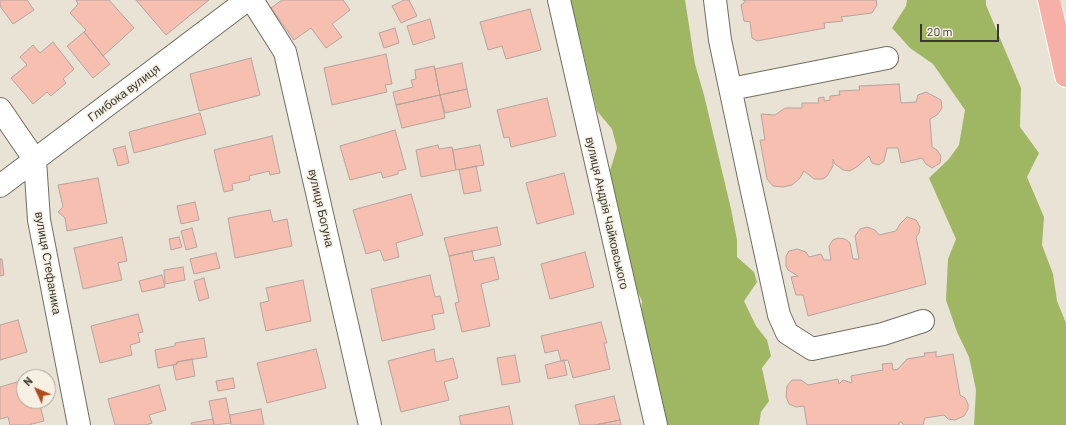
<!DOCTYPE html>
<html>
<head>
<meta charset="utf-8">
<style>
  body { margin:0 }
  #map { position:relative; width:1066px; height:425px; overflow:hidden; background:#e8e3d5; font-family:Barlow,sans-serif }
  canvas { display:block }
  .north { position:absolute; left:16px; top:369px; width:40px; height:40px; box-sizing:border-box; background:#f5f0e2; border:1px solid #aaa69c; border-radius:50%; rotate:314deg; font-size:11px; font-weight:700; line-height:16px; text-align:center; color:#3a3832 }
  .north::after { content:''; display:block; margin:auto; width:14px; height:18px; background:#b14c1a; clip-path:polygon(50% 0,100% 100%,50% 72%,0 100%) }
  .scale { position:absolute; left:920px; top:24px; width:79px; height:18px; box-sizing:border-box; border:2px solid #3a3832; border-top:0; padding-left:5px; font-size:12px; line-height:14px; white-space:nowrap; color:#3a3832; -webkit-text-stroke:3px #f5f0e2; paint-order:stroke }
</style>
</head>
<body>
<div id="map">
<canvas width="1066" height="425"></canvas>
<div class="north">N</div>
<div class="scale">20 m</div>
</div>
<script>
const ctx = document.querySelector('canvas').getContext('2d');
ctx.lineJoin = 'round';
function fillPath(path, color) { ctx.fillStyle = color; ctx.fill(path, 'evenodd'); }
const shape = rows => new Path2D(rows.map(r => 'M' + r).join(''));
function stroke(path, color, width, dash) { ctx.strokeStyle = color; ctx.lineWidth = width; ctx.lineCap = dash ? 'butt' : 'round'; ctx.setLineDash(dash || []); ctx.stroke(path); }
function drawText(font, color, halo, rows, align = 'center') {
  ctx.font = font + ' Barlow,sans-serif'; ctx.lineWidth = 3; ctx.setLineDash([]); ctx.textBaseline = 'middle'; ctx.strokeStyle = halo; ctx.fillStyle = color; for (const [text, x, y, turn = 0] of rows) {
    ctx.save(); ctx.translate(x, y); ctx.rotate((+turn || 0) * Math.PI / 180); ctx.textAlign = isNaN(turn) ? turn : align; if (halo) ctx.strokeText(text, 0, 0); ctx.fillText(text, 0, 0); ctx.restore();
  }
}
const forest = shape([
  [562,0,685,0,695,64,704,95,731,209,737,240,737,257,754,272,757,282,744,301,756,326,767,340,771,356,762,368,769,401,761,412,759,425,660,425,640,323,642,301,633,282,608,177,617,148,612,129,597,111,576,23],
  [907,0,986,0,986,5,1021,88,1020,127,1039,153,1027,177,1044,217,1042,245,1053,274,1057,301,1066,323,1066,425,974,425,976,390,969,357,957,332,946,300,948,259,956,239,929,178,949,159,959,145,965,110,933,64,910,48,892,28,906,6]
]);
const building = shape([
  [0,0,27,0,34,10,13,24,0,6,0,0],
  [76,0,109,0,134,28,103,56,84,32,86,30,70,13,78,4,76,0],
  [136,0,209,0,166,35,136,0],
  [282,0,343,0,350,10,332,24,342,37,326,48,311,28,294,40,271,8,282,0],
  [404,0,409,0,417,16,401,23,392,6,404,0],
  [743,0,876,0,877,5,872,13,841,17,843,21,824,23,825,28,757,41,752,38,750,22,744,21,741,5,746,1,743,0],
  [530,9,541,50,506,59,502,46,488,50,480,22,530,9],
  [430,19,435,38,413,45,407,26,430,19],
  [395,28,399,43,384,48,379,33,395,28],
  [84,32,110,64,93,78,67,46,84,32],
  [53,42,74,69,63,79,66,83,51,96,47,92,33,104,11,78,27,65,20,57,33,45,40,53,53,42],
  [386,54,392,84,385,85,387,92,332,105,324,68,386,54],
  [251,58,260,95,199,111,190,74,251,58],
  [462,63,467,89,440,95,435,69,462,63],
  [434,66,440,95,396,105,393,92,413,87,411,80,416,79,415,70,434,66],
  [899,84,901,103,916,102,918,95,926,92,941,100,942,108,937,115,930,119,932,147,937,150,941,156,940,163,932,168,926,164,922,158,901,163,898,148,887,148,884,161,879,165,872,163,869,156,858,166,850,171,843,170,835,164,833,159,833,166,827,176,823,179,814,179,804,171,800,178,792,185,783,187,773,186,767,179,760,140,765,140,761,114,775,115,785,108,802,108,802,103,819,103,818,98,824,97,824,101,830,100,830,96,840,95,839,91,860,90,859,86,899,84],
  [467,89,471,107,445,113,440,95,467,89],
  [440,95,445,118,402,128,396,105,440,95],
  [547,98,556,136,511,147,509,137,504,138,497,110,547,98],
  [200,113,206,134,134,153,129,132,200,113],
  [395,130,406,169,398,171,398,174,383,178,381,172,350,180,340,146,395,130],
  [272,136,280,173,270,175,269,171,249,176,250,180,232,184,233,190,224,192,214,150,272,136],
  [438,145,439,149,452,147,456,170,421,177,416,150,438,145],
  [480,145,484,165,456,170,453,150,480,145],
  [125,146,129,163,118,166,113,149,125,146],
  [476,166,481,191,464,194,459,170,476,166],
  [564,173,574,214,537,224,526,183,564,173],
  [98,178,107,223,67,231,65,218,58,212,63,207,58,185,98,178],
  [411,194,423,235,396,243,399,257,384,261,380,250,366,254,353,210,411,194],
  [195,202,199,220,181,224,177,206,195,202],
  [270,210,273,222,287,219,292,246,235,258,228,218,270,210],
  [907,217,916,220,920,227,919,233,916,237,926,284,808,316,803,295,796,295,791,277,798,276,788,270,786,266,786,256,789,251,797,249,806,252,809,257,821,254,824,260,831,260,829,246,833,240,838,238,845,239,850,243,853,259,859,259,855,236,860,229,867,227,875,230,879,235,896,231,900,224,907,217],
  [497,227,501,245,449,256,444,238,497,227],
  [192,228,197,247,186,250,181,231,192,228],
  [122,237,127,261,118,263,122,280,83,289,74,248,122,237],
  [179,237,182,247,171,250,169,239,179,237],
  [472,251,474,261,494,257,499,279,481,284,490,326,462,332,455,303,459,302,449,256,472,251],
  [585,252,594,287,550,299,541,264,585,252],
  [216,253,220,268,194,274,190,259,216,253],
  [0,259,2,259,4,275,0,276,0,259],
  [183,267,185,280,165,284,164,270,183,267],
  [162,275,165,287,142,292,139,281,162,275],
  [430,275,435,297,440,296,444,313,432,315,435,329,382,341,371,289,430,275],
  [204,278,209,298,199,301,194,281,204,278],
  [303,280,311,321,266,331,260,303,269,301,266,288,303,280],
  [138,314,143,332,138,333,140,342,130,345,132,355,100,363,91,326,138,314],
  [18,320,27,352,0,360,0,325,18,320],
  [601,322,607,343,604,343,610,369,573,378,568,360,561,361,558,350,545,353,541,336,601,322],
  [204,338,207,357,177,362,177,364,158,368,155,350,175,346,175,343,204,338],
  [316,349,326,388,267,403,257,363,316,349],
  [434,349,436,362,453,358,458,378,444,382,449,400,401,412,388,361,434,349],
  [936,352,936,357,953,354,960,395,965,398,968,404,968,409,964,416,955,420,948,419,944,415,925,418,923,425,904,425,901,422,899,422,899,425,807,425,804,406,796,407,789,404,786,397,787,386,792,380,801,380,808,385,838,379,839,384,843,380,852,383,851,376,883,370,882,364,892,363,893,370,898,369,907,359,925,356,924,353,936,352],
  [515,355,520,382,502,385,497,358,515,355],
  [192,359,195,376,176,380,173,365,177,364,177,362,192,359],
  [564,360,567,375,548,379,545,365,564,360],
  [233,378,235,388,218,391,216,381,233,378],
  [24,380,24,401,39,401,44,421,28,425,10,425,8,417,0,419,0,387,24,380],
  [159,385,166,410,149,415,152,423,146,425,115,425,108,399,159,385],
  [614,396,620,420,595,425,580,425,575,405,614,396],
  [226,398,231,423,214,425,209,401,226,398],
  [509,406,513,425,461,425,459,416,509,406],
  [261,409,264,425,231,425,230,415,261,409],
  [213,419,214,425,192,425,191,423,213,419],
  [620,420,621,425,595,425,620,420]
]);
const minor = shape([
  [252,0,285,52,370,425],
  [559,0,656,425],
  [715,0,720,40,750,182,779,315,787,333,812,349,883,334,923,321],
  [731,89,887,58],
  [0,109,35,160,39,220,79,425],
  [0,186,247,0]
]);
const major = shape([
  [1049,0,1066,76]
]);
const streetNames = [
  ["Глибока вулиця",124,93,-37],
  ["вулиця Богуна",321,208,77],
  ["вулиця Андрія Чайковського",607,213,77],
  ["вулиця Стефаника",48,263,80]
];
fillPath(forest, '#9fb763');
fillPath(building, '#f7bfb0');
stroke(building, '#b4a4a0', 1);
stroke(minor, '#726e61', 24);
stroke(major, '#fff', 24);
stroke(minor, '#fff', 22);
stroke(major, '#f6b0a7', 22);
drawText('12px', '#3a3832', '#f5f0e2', streetNames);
</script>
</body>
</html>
